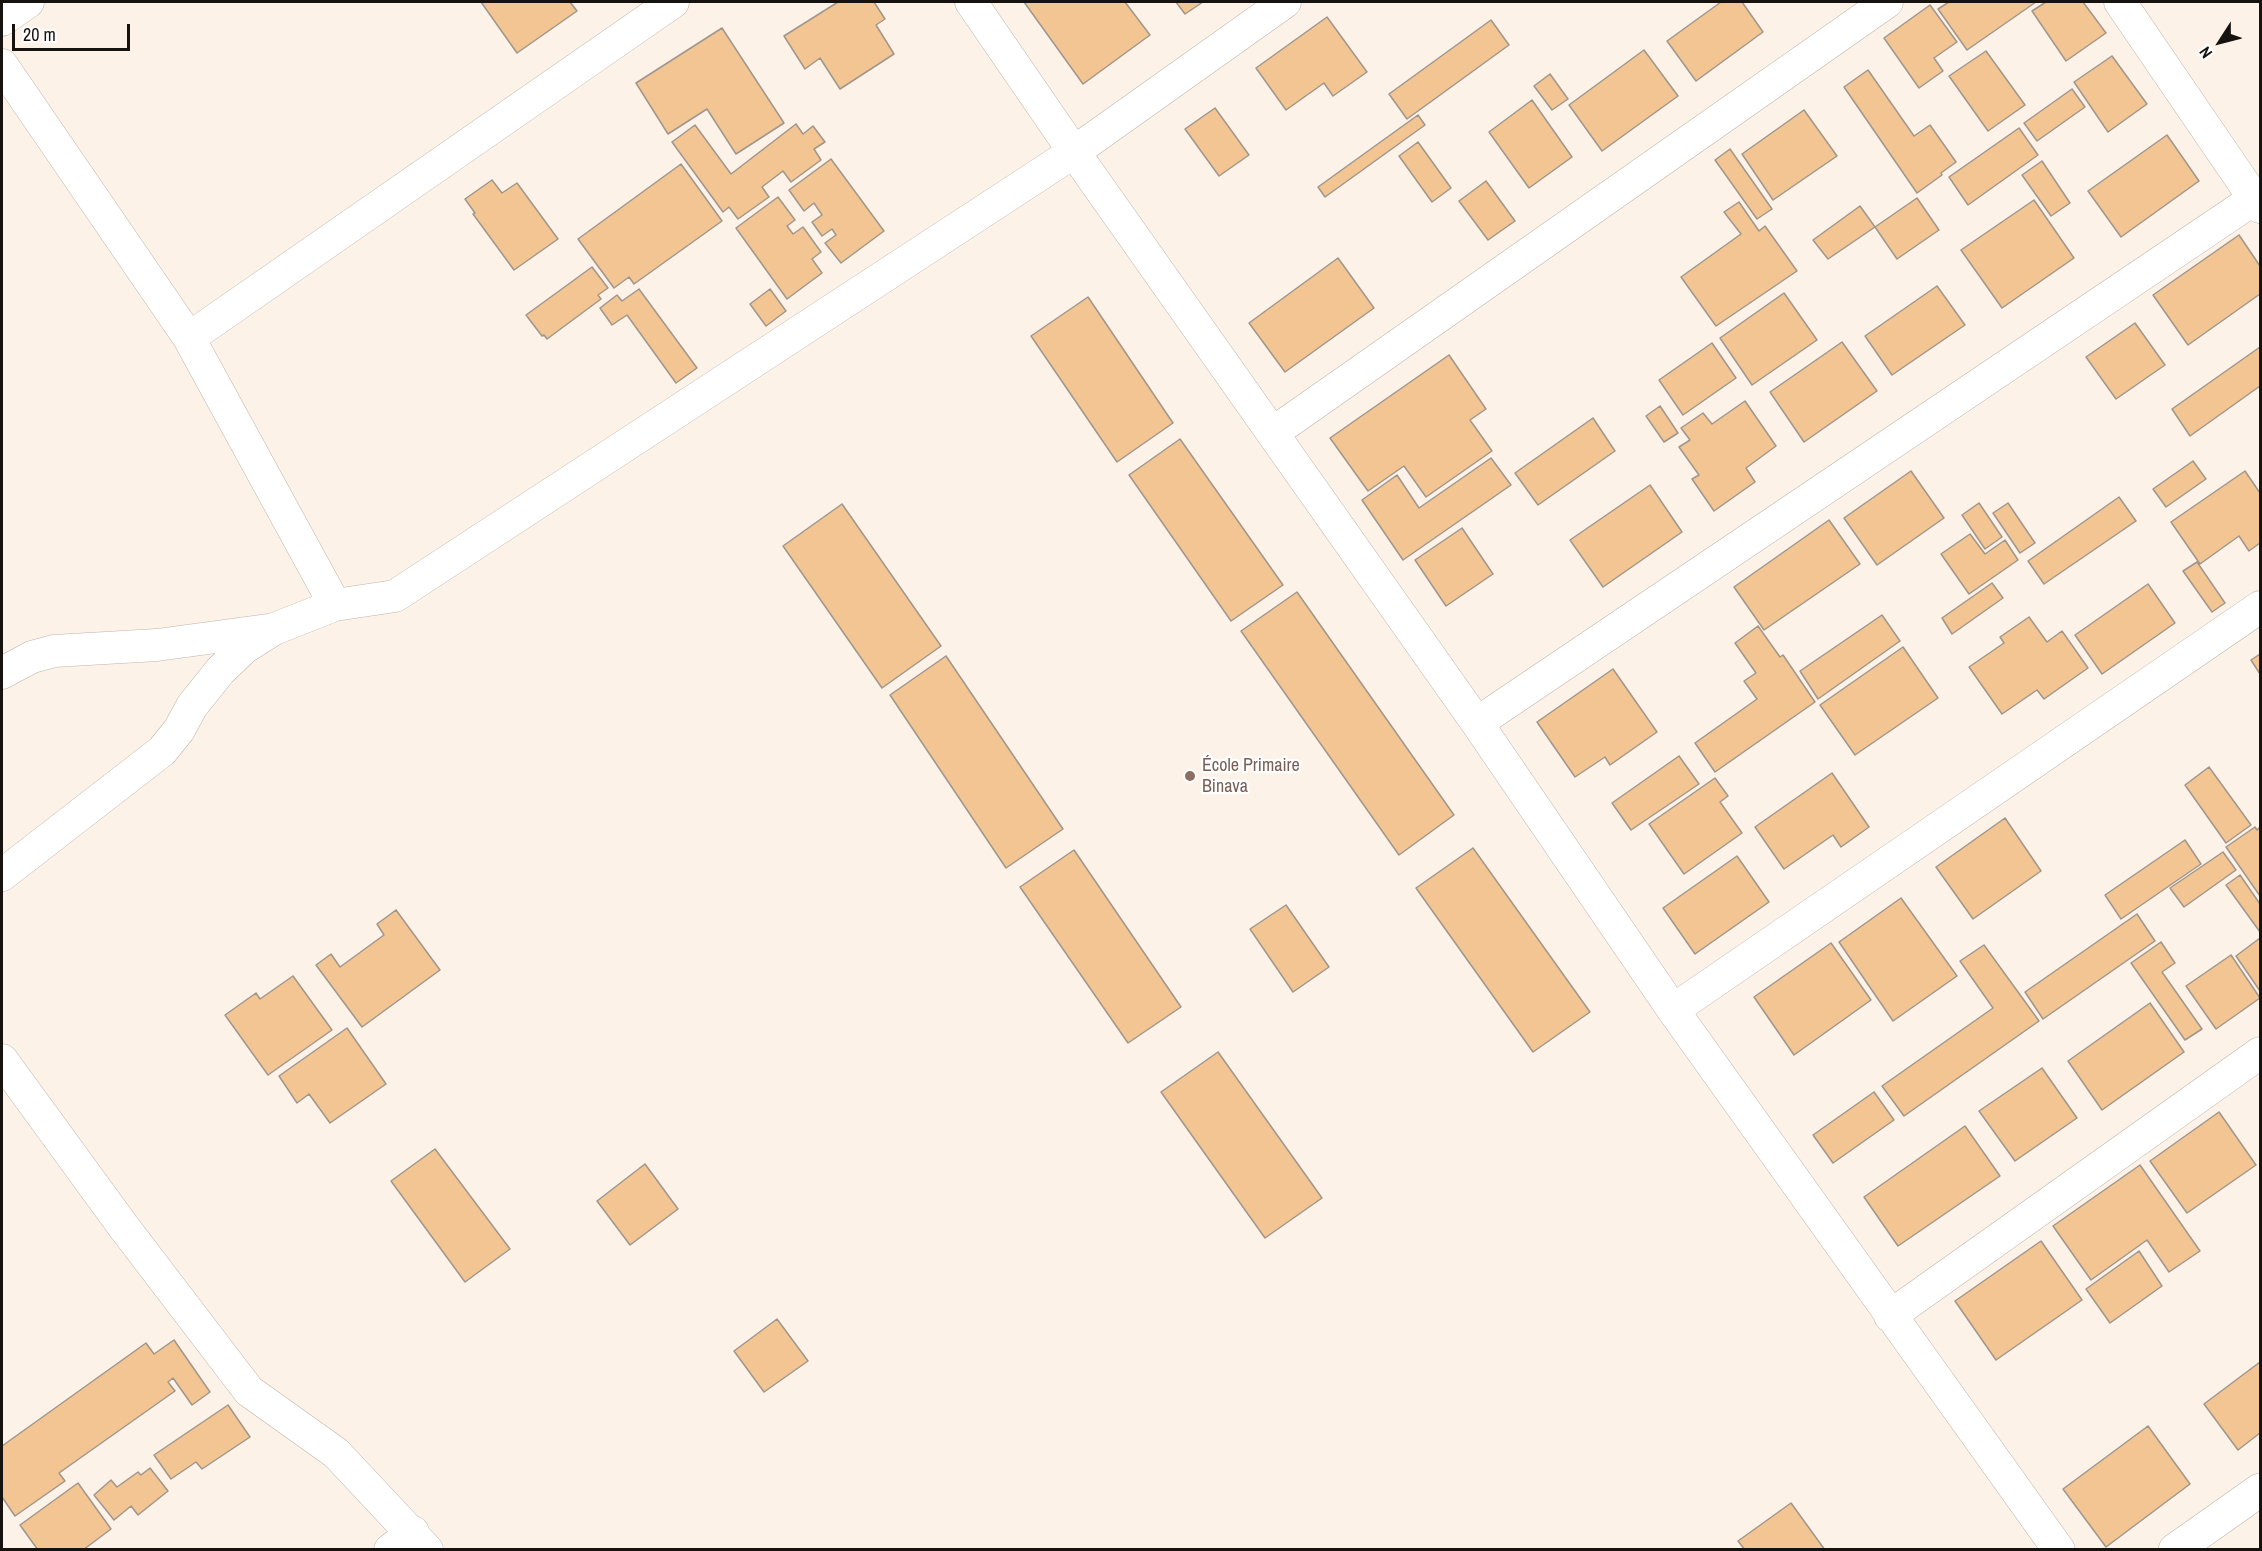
<!DOCTYPE html>
<html>
<head>
<meta charset="utf-8">
<style>
  body { margin:0 }
  #map { position:relative; width:2262px; height:1551px; overflow:hidden; background:#fdf2e7; font-family:"Archivo Narrow",sans-serif }
  canvas { display:block }
  .frame { position:absolute; inset:0; border:3px solid #16120f; pointer-events:none }
  .north { position:absolute; left:2190px; top:12px; width:60px; height:60px; -webkit-text-stroke:4px #fff; paint-order:stroke; rotate:234deg; font-size:16px; font-weight:700; line-height:24px; text-align:center; color:#16120f }
  .north::after { content:''; display:block; margin:auto; width:21px; height:27px; background:#16120f; clip-path:polygon(50% 0,100% 100%,50% 72%,0 100%) }
  .scale { position:absolute; left:12px; top:24px; width:118px; height:27px; box-sizing:border-box; border:3px solid #16120f; border-top:0; padding-left:8px; font-size:18px; line-height:21px; white-space:nowrap; color:#16120f; -webkit-text-stroke:4px #fff; paint-order:stroke }
</style>
</head>
<body>
<div id="map">
<canvas width="2262" height="1551"></canvas>
<div class="frame"></div>
<div class="north">N</div>
<div class="scale">20 m</div>
</div>
<script>
const ctx = document.querySelector('canvas').getContext('2d');
ctx.lineJoin = 'round';
function fillPath(path, color) { ctx.fillStyle = color; ctx.fill(path, 'evenodd'); }
const shape = rows => new Path2D(rows.map(r => 'M' + r).join(''));
function stroke(path, color, width, dash) { ctx.strokeStyle = color; ctx.lineWidth = width; ctx.lineCap = dash ? 'butt' : 'round'; ctx.setLineDash(dash || []); ctx.stroke(path); }
function drawText(font, color, halo, rows, align = 'center') {
  ctx.font = font + ' "Archivo Narrow",sans-serif'; ctx.lineWidth = 4.5; ctx.setLineDash([]); ctx.textBaseline = 'middle'; ctx.strokeStyle = halo; ctx.fillStyle = color; for (const [text, x, y, turn = 0] of rows) {
    ctx.save(); ctx.translate(x, y); ctx.rotate((+turn || 0) * Math.PI / 180); ctx.textAlign = isNaN(turn) ? turn : align; if (halo) ctx.strokeText(text, 0, 0); ctx.fillText(text, 0, 0); ctx.restore();
  }
}
const building = shape([
  [481,2,570,2,577,11,517,53,481,2],
  [838,2,874,2,885,19,876,25,894,54,840,89,820,58,805,69,784,36,838,2],
  [1024,2,1125,2,1150,35,1083,84,1024,2],
  [1176,2,1203,2,1185,14,1176,2],
  [1721,2,1742,2,1763,32,1696,81,1667,41,1721,2],
  [1949,2,2036,2,1967,50,1938,9,1949,2],
  [2046,2,2083,2,2106,33,2066,61,2032,11,2046,2],
  [1930,5,1957,42,1934,58,1943,71,1919,88,1884,38,1930,5],
  [1327,17,1367,72,1333,96,1324,83,1286,110,1256,68,1327,17],
  [1491,20,1509,45,1407,119,1389,94,1491,20],
  [722,28,784,123,736,154,707,109,668,134,636,83,722,28],
  [1644,50,1678,96,1602,151,1569,105,1644,50],
  [1986,51,2025,105,1988,131,1949,76,1986,51],
  [2112,56,2147,104,2108,132,2074,82,2112,56],
  [1868,70,1914,136,1930,125,1956,162,1941,173,1942,175,1917,193,1844,87,1868,70],
  [1550,74,1568,99,1552,110,1534,86,1550,74],
  [2072,89,2085,107,2037,141,2024,123,2072,89],
  [1532,100,1572,157,1529,188,1489,132,1532,100],
  [1215,108,1249,155,1219,176,1185,129,1215,108],
  [1804,110,1837,156,1773,200,1742,154,1804,110],
  [1418,115,1425,125,1325,197,1318,187,1418,115],
  [796,124,803,134,813,126,825,142,814,149,821,160,791,182,783,171,762,187,769,197,738,219,729,207,723,212,672,142,695,125,731,174,796,124],
  [2019,128,2038,155,1968,205,1949,177,2019,128],
  [2167,135,2199,181,2121,237,2088,191,2167,135],
  [1418,142,1451,188,1432,202,1399,156,1418,142],
  [1730,149,1772,209,1757,219,1715,160,1730,149],
  [831,159,884,231,841,263,825,243,836,235,832,229,822,236,812,222,822,215,814,203,804,211,789,190,831,159],
  [2042,161,2070,203,2051,216,2022,175,2042,161],
  [681,164,722,221,634,284,629,277,614,288,578,239,681,164],
  [492,180,502,193,517,183,558,239,514,270,473,214,475,213,465,199,492,180],
  [1486,181,1515,221,1488,240,1459,201,1486,181],
  [778,197,795,220,787,226,793,234,803,227,821,252,812,259,822,273,787,299,736,228,778,197],
  [1917,198,1939,230,1897,259,1875,227,1917,198],
  [2034,200,2074,258,2002,308,1961,250,2034,200],
  [1739,202,1759,231,1765,226,1797,271,1716,326,1681,277,1741,234,1724,212,1739,202],
  [1860,206,1875,227,1828,259,1813,240,1860,206],
  [2239,235,2260,266,2260,294,2188,345,2153,295,2239,235],
  [1338,258,1374,308,1285,372,1249,323,1338,258],
  [592,267,608,288,598,295,601,299,547,339,544,335,542,336,526,315,592,267],
  [1937,286,1965,325,1892,375,1865,336,1937,286],
  [639,289,697,368,676,383,627,315,612,325,600,308,617,295,622,301,639,289],
  [770,289,786,311,766,326,750,304,770,289],
  [1784,293,1817,340,1752,385,1720,338,1784,293],
  [1088,297,1173,423,1117,462,1031,336,1088,297],
  [2135,323,2165,365,2116,399,2086,357,2135,323],
  [1842,342,1877,391,1804,442,1770,392,1842,342],
  [1712,343,1736,378,1683,415,1659,380,1712,343],
  [2260,347,2260,386,2190,436,2172,409,2260,347],
  [1449,355,1486,409,1470,420,1492,451,1426,497,1404,466,1368,491,1330,438,1449,355],
  [1745,401,1776,446,1746,468,1755,482,1714,511,1692,479,1699,475,1679,447,1690,440,1681,428,1703,413,1712,424,1745,401],
  [1660,406,1678,433,1664,442,1646,416,1660,406],
  [1593,418,1615,451,1538,505,1515,473,1593,418],
  [1180,439,1283,585,1231,621,1129,475,1180,439],
  [1491,458,1511,485,1403,560,1362,500,1397,475,1419,508,1491,458],
  [2193,461,2206,479,2166,507,2153,489,2193,461],
  [1911,471,1944,518,1877,565,1844,518,1911,471],
  [2245,471,2260,493,2260,543,2249,551,2239,536,2200,564,2171,522,2245,471],
  [1650,485,1682,532,1603,587,1570,540,1650,485],
  [2119,497,2136,521,2044,584,2028,561,2119,497],
  [1979,503,2002,537,1985,549,1962,515,1979,503],
  [2008,503,2035,543,2020,553,1993,513,2008,503],
  [842,504,941,646,882,688,783,546,842,504],
  [1829,520,1860,564,1764,630,1734,587,1829,520],
  [1462,528,1493,574,1446,606,1415,560,1462,528],
  [1970,534,1985,554,2005,540,2018,560,1969,594,1941,554,1970,534],
  [2197,562,2225,603,2212,612,2183,571,2197,562],
  [1992,583,2003,598,1952,634,1942,618,1992,583],
  [2148,584,2175,623,2102,674,2075,635,2148,584],
  [1297,592,1454,815,1399,855,1241,631,1297,592],
  [1882,615,1900,641,1818,699,1800,671,1882,615],
  [2029,617,2047,642,2062,631,2088,668,2044,699,2037,690,2002,714,1969,667,2004,643,2000,637,2029,617],
  [1758,626,1780,657,1783,655,1815,702,1715,772,1695,743,1757,699,1744,681,1756,673,1735,643,1758,626],
  [1903,647,1938,698,1855,755,1820,705,1903,647],
  [2260,654,2260,674,2251,660,2260,654],
  [946,656,1063,829,1006,868,890,695,946,656],
  [1613,669,1657,732,1610,765,1605,757,1575,777,1537,722,1613,669],
  [1679,756,1699,784,1631,830,1612,803,1679,756],
  [2209,767,2251,825,2226,843,2185,785,2209,767],
  [1832,773,1869,827,1841,847,1833,835,1784,869,1755,827,1832,773],
  [1715,778,1728,796,1720,802,1742,833,1684,874,1649,824,1715,778],
  [2005,818,2041,871,1973,919,1936,867,2005,818],
  [2255,827,2257,830,2260,827,2260,896,2226,847,2255,827],
  [2185,840,2201,864,2121,919,2105,895,2185,840],
  [1473,848,1590,1012,1533,1052,1416,888,1473,848],
  [1074,850,1181,1007,1128,1043,1020,887,1074,850],
  [2223,852,2236,870,2184,907,2170,888,2223,852],
  [1737,856,1769,902,1695,954,1663,908,1737,856],
  [2240,875,2260,904,2260,932,2226,885,2240,875],
  [1901,898,1957,976,1893,1021,1839,942,1901,898],
  [1286,905,1329,967,1293,992,1250,929,1286,905],
  [396,910,440,970,362,1027,316,965,331,954,340,967,384,935,377,924,396,910],
  [2137,914,2155,941,2043,1019,2025,992,2137,914],
  [2260,938,2260,991,2236,956,2260,938],
  [2161,942,2175,963,2162,972,2202,1029,2185,1040,2131,963,2161,942],
  [1831,943,1871,1000,1794,1055,1754,997,1831,943],
  [1984,945,2039,1021,1904,1116,1882,1086,1993,1008,1960,961,1984,945],
  [2231,955,2260,998,2216,1029,2186,986,2231,955],
  [293,976,332,1030,268,1075,225,1015,256,993,260,999,293,976],
  [2150,1003,2184,1052,2102,1110,2068,1061,2150,1003],
  [347,1028,386,1084,330,1123,309,1094,297,1103,279,1076,347,1028],
  [1218,1052,1322,1198,1265,1238,1161,1092,1218,1052],
  [2042,1068,2077,1118,2015,1161,1979,1111,2042,1068],
  [1874,1092,1894,1120,1833,1163,1813,1135,1874,1092],
  [2219,1112,2256,1165,2187,1213,2150,1161,2219,1112],
  [1965,1126,2000,1176,1898,1246,1864,1197,1965,1126],
  [435,1149,510,1249,465,1282,391,1181,435,1149],
  [645,1164,678,1209,630,1245,597,1201,645,1164],
  [2140,1165,2200,1251,2169,1272,2147,1240,2091,1280,2053,1226,2140,1165],
  [2041,1241,2082,1300,1996,1360,1955,1301,2041,1241],
  [2139,1251,2162,1286,2110,1323,2086,1289,2139,1251],
  [777,1319,808,1361,764,1392,734,1351,777,1319],
  [174,1340,210,1392,192,1405,173,1378,168,1382,175,1391,59,1473,65,1481,15,1516,2,1497,2,1446,146,1343,154,1354,174,1340],
  [2260,1362,2260,1433,2238,1450,2204,1404,2260,1362],
  [228,1405,250,1437,202,1469,196,1462,171,1479,154,1455,228,1405],
  [2148,1426,2190,1484,2106,1547,2063,1489,2148,1426],
  [150,1468,168,1491,138,1515,131,1506,114,1520,94,1495,111,1480,117,1487,138,1472,141,1475,150,1468],
  [78,1483,111,1529,83,1550,38,1550,20,1525,78,1483],
  [1791,1503,1825,1550,1745,1550,1738,1541,1791,1503]
]);
const minor = shape([
  [971,2,1074,152,1477,723,1673,1010,2059,1550],
  [2120,2,2260,207],
  [2,20,28,2],
  [2,65,189,338,335,605,274,629,244,648,220,671,192,706,179,730,162,751,2,875],
  [189,338,673,2],
  [1274,432,1887,2],
  [335,605,395,596,1074,152,1285,2],
  [2,673,32,657,54,651,157,645,268,630],
  [1477,723,2260,195],
  [1673,1010,2260,607],
  [2,1060,123,1226,249,1391,336,1453,427,1550],
  [1890,1316,2260,1053],
  [390,1550,413,1532]
]);
const tertiary = shape([
  [2175,1550,2260,1490]
]);
const markers = [
  [1190,776,6,"#8d6e63"]
];
const educationNames = [
  ["École Primaire",1202,766],
  ["Binava",1202,787]
];
fillPath(building, '#f2c593');
stroke(building, '#a0968c', 1.5);
stroke(minor, '#bdb4a9', 33);
stroke(tertiary, '#bdb4a9', 34);
stroke(minor, '#fff', 32);
stroke(tertiary, '#fff', 33);
for (const [x, y, r, color] of markers) { const dot = new Path2D(); dot.arc(x, y, r, 0, 2 * Math.PI); ctx.fillStyle = color; ctx.fill(dot); stroke(dot, '#fff', 2); }
drawText('18px', '#785e54', '#fff', educationNames, 'left');
</script>
</body>
</html>
